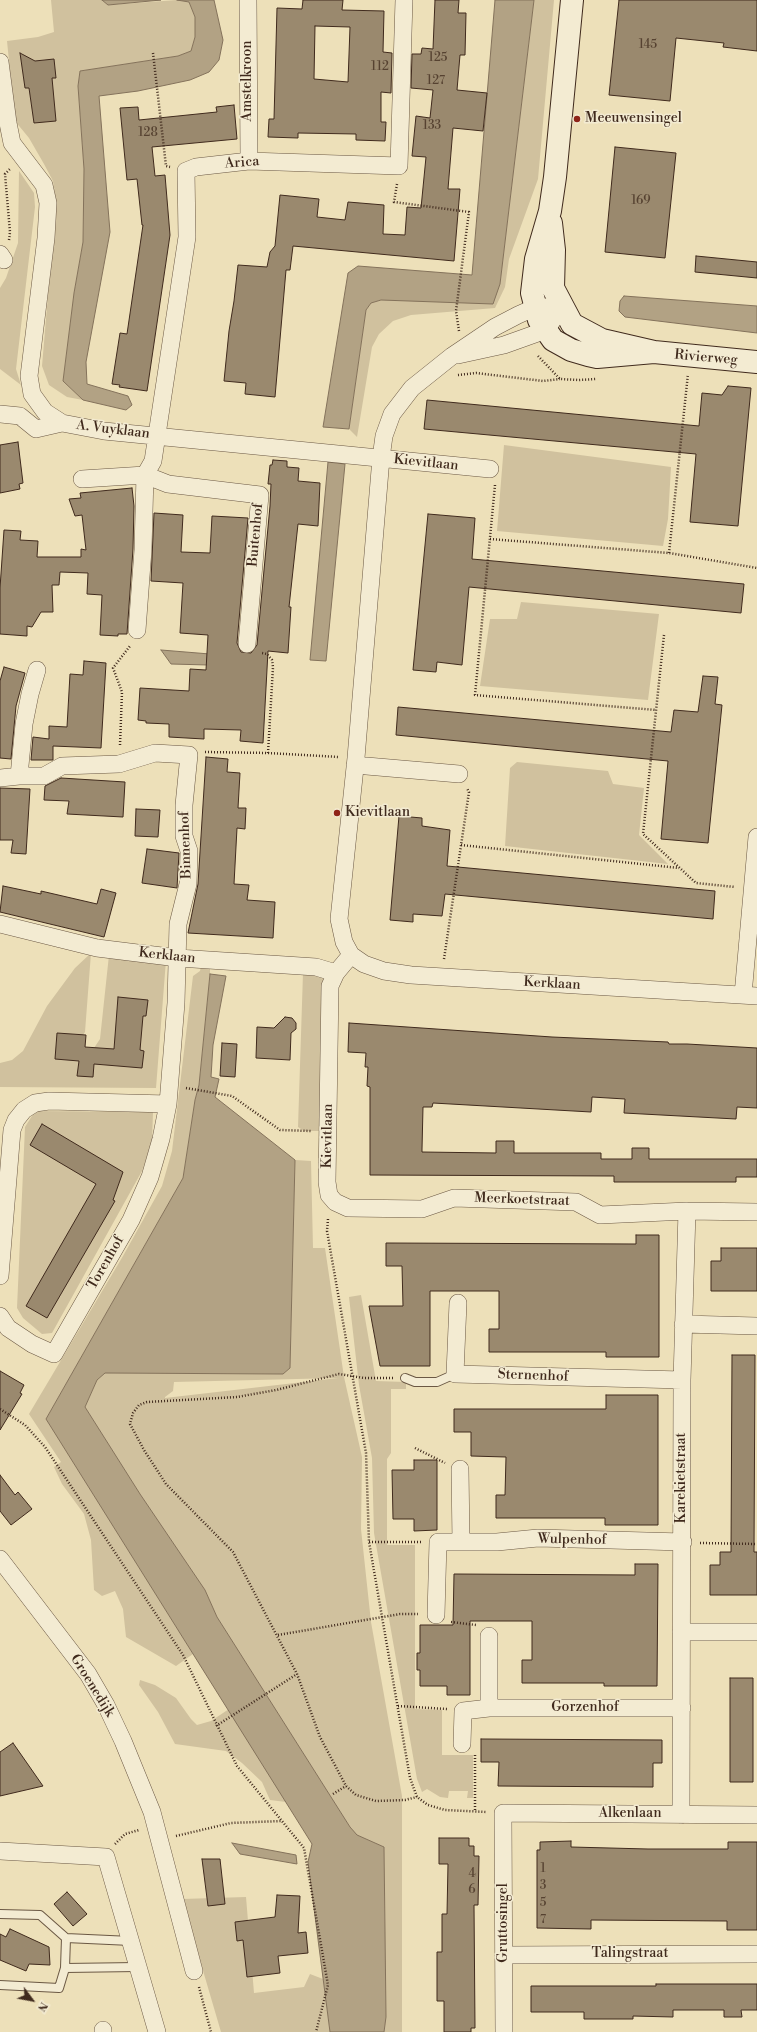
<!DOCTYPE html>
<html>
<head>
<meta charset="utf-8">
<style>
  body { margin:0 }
  #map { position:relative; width:757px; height:2032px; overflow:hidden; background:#ede0b9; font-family:"Libre Bodoni",serif }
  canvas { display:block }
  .north { position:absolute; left:12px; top:1980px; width:40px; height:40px; -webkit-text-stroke:3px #f3ebd2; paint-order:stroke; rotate:122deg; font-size:11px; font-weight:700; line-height:16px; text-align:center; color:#402a1d }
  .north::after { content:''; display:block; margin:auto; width:14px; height:18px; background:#402a1d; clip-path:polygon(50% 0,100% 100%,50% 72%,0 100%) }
</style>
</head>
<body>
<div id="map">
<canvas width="757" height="2032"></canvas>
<div class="north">N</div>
</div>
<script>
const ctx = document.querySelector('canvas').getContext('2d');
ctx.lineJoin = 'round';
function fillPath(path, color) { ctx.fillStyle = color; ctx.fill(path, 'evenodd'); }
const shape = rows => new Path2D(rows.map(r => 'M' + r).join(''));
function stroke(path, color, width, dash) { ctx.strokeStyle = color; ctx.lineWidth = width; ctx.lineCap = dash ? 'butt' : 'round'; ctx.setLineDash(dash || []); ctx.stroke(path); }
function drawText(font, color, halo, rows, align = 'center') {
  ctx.font = font + ' "Libre Bodoni",serif'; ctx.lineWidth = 3; ctx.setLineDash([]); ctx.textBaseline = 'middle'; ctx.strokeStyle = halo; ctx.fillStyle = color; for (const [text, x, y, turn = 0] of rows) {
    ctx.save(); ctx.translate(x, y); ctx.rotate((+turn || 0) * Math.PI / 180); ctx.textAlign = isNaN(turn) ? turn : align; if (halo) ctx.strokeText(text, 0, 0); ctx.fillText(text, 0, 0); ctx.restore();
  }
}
const green = shape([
  [51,0,102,0,108,5,177,0,189,2,195,17,195,37,191,51,178,56,80,71,78,86,84,169,83,242,74,293,63,381,83,400,67,397,49,385,42,366,56,201,53,181,44,164,29,138,15,121,7,41,38,37,54,32],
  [534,0,554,0,538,179,509,259,505,287,495,308,411,315,393,321,379,334,372,347,357,437,349,429,366,310,371,303,381,300,500,284],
  [19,171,34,193,35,207,16,369,21,385,0,369,0,288,6,278,18,243],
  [504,445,671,467,668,519,663,546,497,531],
  [521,602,659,614,648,700,480,686,490,619,517,619],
  [517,762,608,771,613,784,644,788,639,835,668,864,505,846,510,768],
  [91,953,85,1032,76,1046,94,1048,100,1039,109,955,166,960,156,1088,0,1087,0,1063,12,1060,23,1051,47,1006,75,968],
  [201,966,210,967,210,974,199,1085,195,1100,183,1178,46,1419,193,1654,176,1666,126,1637,123,1609,115,1591,102,1596,94,1590,91,1540,84,1514,62,1484,54,1467,61,1462,29,1414,123,1256,162,1186,172,1151,193,976,200,971],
  [303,973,326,975,321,1131,304,1131,298,1127],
  [35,1111,153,1112,152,1141,142,1171,52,1333,42,1334,23,1318,17,1308,25,1127],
  [295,1160,311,1161,313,1248,325,1248,344,1377,362,1457,361,1529,371,1622,402,1796,402,2032,384,2032,386,2017,384,1847,356,1835,350,1827,217,1617,205,1590,140,1494,85,1407,97,1380,105,1373,283,1374,290,1368],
  [338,1378,165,1398,165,1397,173,1391,174,1382],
  [361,1295,376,1381,406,1382,406,1389,391,1389,391,1453,387,1459,387,1545,415,1545,415,1709,442,1710,442,1755,473,1755,473,1798,467,1798,468,1791,449,1791,448,1798,440,1797,427,1789,422,1792,417,1779,374,1533,372,1458,359,1385,349,1297],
  [140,1680,155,1685,176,1698,191,1719,197,1725,211,1721,229,1709,286,1802,270,1800,262,1782,242,1763,226,1751,175,1744,158,1712,139,1685],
  [246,1897,254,1993,304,1987,310,1974,323,1979,330,2032,221,2032,182,1899]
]);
const water = shape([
  [102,0,161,0,108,5,102,0],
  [177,0,214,0,223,40,219,60,209,72,190,80,138,91,99,96,110,232,86,362,87,384,128,396,132,405,126,410,83,400,63,381,74,293,83,242,84,169,78,86,80,71,178,56,191,51,195,37,195,17,189,2,177,0],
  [495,0,534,0,500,284,493,304,381,300,371,303,366,310,349,429,323,427,348,273,358,266,472,275,495,0],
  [624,296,757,306,757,333,625,317,619,311,620,301,624,296],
  [328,462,345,464,326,661,310,660,328,462],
  [161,650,222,655,208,665,171,664,161,650],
  [210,974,226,976,213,1045,211,1077,219,1079,215,1097,295,1160,290,1368,283,1374,105,1373,97,1380,85,1407,140,1494,205,1590,217,1617,350,1827,357,1835,384,1847,386,2017,384,2032,330,2032,308,1862,312,1844,46,1419,183,1178,195,1100,199,1085,210,974],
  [232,1843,296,1855,297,1864,240,1854,232,1843]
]);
const building = shape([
  [303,0,343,0,342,10,384,11,383,52,392,53,391,93,381,92,381,122,386,122,385,141,356,140,356,134,298,133,298,138,268,137,269,119,274,119,277,8,302,9,303,0],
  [315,26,350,27,348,82,314,79,315,26],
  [435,0,459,0,458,13,466,13,465,55,460,55,457,90,487,93,483,131,453,128,448,189,460,189,454,261,293,246,290,270,286,270,275,397,245,394,246,383,224,381,229,331,234,301,238,265,267,267,270,252,275,246,280,195,319,199,317,217,345,220,348,202,384,205,383,234,405,235,407,207,421,208,426,157,412,156,416,116,430,118,433,90,411,88,412,54,421,54,422,48,433,49,435,0],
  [619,0,757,0,757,51,723,47,724,43,676,38,670,101,609,95,619,0],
  [20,53,35,61,54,59,56,78,52,78,56,121,34,123,29,88,25,88,20,53],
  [234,105,237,139,152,147,155,176,165,175,170,235,147,391,119,387,120,385,112,384,120,333,127,334,143,225,142,225,137,179,127,180,120,108,138,107,139,120,217,112,216,107,234,105],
  [615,147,676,153,665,258,605,252,615,147],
  [696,256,757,262,757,278,695,272,696,256],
  [728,386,751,388,738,526,690,522,696,454,424,429,427,400,699,426,702,393,722,395,728,386],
  [18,442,23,483,19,484,20,489,0,493,0,445,18,442],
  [273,460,287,461,287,467,299,468,298,481,320,483,318,526,298,524,289,607,291,607,288,653,268,651,263,743,240,741,241,730,204,729,204,739,169,737,169,724,146,723,146,721,138,720,140,688,189,691,190,669,206,670,208,635,180,633,183,583,151,581,154,513,183,515,181,552,210,553,212,516,248,518,237,643,241,652,251,653,257,645,270,506,271,484,268,484,270,465,272,465,273,460],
  [132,488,134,506,133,549,127,634,118,634,118,636,100,635,102,595,87,594,88,573,60,572,59,585,52,585,53,612,41,612,32,627,27,626,27,636,0,634,0,588,4,530,21,531,20,540,38,541,37,557,81,557,81,549,86,550,82,515,75,516,69,499,81,498,80,493,132,488],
  [428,514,475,518,472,559,744,584,741,613,469,587,462,665,437,662,436,672,413,670,428,514],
  [84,661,106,663,101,748,53,746,53,760,31,760,33,737,49,739,49,726,67,727,70,674,83,675,84,661],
  [4,667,25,673,16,706,11,759,0,758,0,681,4,667],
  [703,676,718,677,715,704,722,705,708,843,661,839,668,761,396,735,398,707,671,732,674,710,698,712,703,676],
  [206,757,228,759,227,772,240,773,238,808,246,808,245,829,237,828,234,884,249,885,247,900,275,902,273,938,188,933,198,884,206,757],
  [61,778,125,782,123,817,67,814,69,801,44,800,45,786,61,778],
  [0,788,30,789,26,854,11,853,13,840,0,840,0,788],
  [136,809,160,810,158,837,135,836,136,809],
  [399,816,422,818,422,826,450,830,447,866,715,891,713,919,445,894,442,916,413,914,413,922,390,920,399,816],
  [147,849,179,853,177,888,142,883,147,849],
  [3,886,41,894,41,891,97,904,101,889,116,893,104,937,0,912,3,886],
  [118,997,148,1000,146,1016,143,1016,140,1050,144,1051,142,1068,94,1064,93,1077,77,1076,79,1061,55,1059,57,1033,86,1035,85,1047,114,1049,118,997],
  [285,1017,292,1018,296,1023,296,1029,291,1033,290,1060,256,1058,257,1027,274,1028,285,1017],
  [349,1023,552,1037,668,1042,669,1044,687,1044,757,1048,757,1108,737,1107,736,1119,624,1113,625,1099,592,1097,591,1112,433,1103,432,1107,423,1107,422,1149,422,1152,496,1153,496,1141,514,1141,514,1153,601,1153,601,1159,632,1159,632,1148,649,1148,649,1159,757,1159,757,1177,736,1177,736,1182,614,1182,614,1176,370,1175,370,1087,367,1086,368,1067,365,1067,366,1053,348,1052,349,1023],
  [222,1043,237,1044,235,1077,220,1076,222,1043],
  [42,1124,123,1172,113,1200,115,1201,47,1318,26,1306,96,1184,30,1145,42,1124],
  [636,1235,659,1235,659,1357,606,1357,606,1352,489,1352,489,1329,499,1329,499,1291,430,1291,430,1366,380,1366,369,1306,403,1306,402,1266,386,1266,386,1243,636,1244,636,1235],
  [721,1248,757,1248,757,1291,711,1291,711,1261,721,1261,721,1248],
  [732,1355,755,1355,754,1552,757,1552,757,1595,710,1595,710,1565,720,1565,720,1552,731,1552,732,1355],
  [0,1371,24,1385,20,1393,22,1394,0,1430,0,1371],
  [606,1395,658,1395,658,1525,605,1525,605,1518,496,1518,496,1495,505,1495,506,1457,471,1456,471,1432,454,1432,454,1409,606,1409,606,1395],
  [414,1460,437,1460,437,1530,414,1531,414,1519,393,1519,392,1470,414,1470,414,1460],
  [0,1475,15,1495,18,1492,32,1509,11,1525,0,1511,0,1475],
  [635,1564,658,1564,657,1686,604,1686,604,1683,522,1683,522,1660,532,1660,532,1621,470,1621,470,1695,447,1695,447,1686,420,1686,420,1670,417,1670,417,1653,420,1653,420,1625,453,1625,454,1574,635,1575,635,1564],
  [730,1678,753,1678,753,1782,730,1782,730,1678],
  [481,1739,662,1740,662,1763,653,1763,653,1787,498,1786,499,1762,481,1762,481,1739],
  [13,1743,43,1786,0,1796,0,1752,13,1743],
  [439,1838,469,1838,469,1846,474,1846,474,1856,479,1856,478,1905,474,1905,475,2028,471,2028,471,2032,444,2032,444,2001,437,2001,437,1952,442,1952,442,1914,447,1914,448,1864,439,1864,439,1838],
  [571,1841,571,1847,648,1849,728,1849,728,1842,757,1842,757,1930,727,1930,727,1921,591,1920,591,1929,537,1928,537,1850,540,1850,540,1842,571,1841],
  [202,1859,220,1859,225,1904,208,1906,202,1859],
  [67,1892,87,1914,73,1926,54,1904,67,1892],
  [277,1895,300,1896,298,1933,306,1932,308,1953,278,1956,280,1973,247,1977,243,1940,237,1941,235,1922,275,1917,277,1895],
  [10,1929,49,1947,50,1965,29,1964,26,1971,0,1960,0,1934,6,1937,10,1929],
  [656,1984,757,1984,757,2010,741,2010,742,2017,724,2017,724,2010,673,2010,673,2017,633,2016,633,2019,584,2019,584,2012,531,2012,531,1986,656,1986,656,1984]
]);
const path = shape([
  [153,53,166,166,170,167],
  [397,184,394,202,469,212,456,311,459,331],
  [9,240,10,232,5,174,10,169],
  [538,356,560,379,579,380,596,379],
  [458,375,476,373,543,381,560,379],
  [495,485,475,695,656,710],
  [490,539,669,553,757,568],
  [669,553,688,374],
  [664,635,643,834,696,883,735,887],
  [120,745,122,692,113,668,130,646],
  [205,752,268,753,273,667,272,660,267,654,262,653],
  [268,753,339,757],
  [461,845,679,868],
  [444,959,469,792,467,788],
  [186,1088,232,1096,280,1130,311,1131],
  [328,1219,327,1231,366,1453,369,1542,410,1778,417,1797,428,1805,445,1810,487,1812],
  [393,1378,364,1378,339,1374,276,1390,237,1397,147,1402,139,1405,133,1413,130,1424,144,1450,166,1484,233,1552,297,1674,320,1737,346,1786,356,1795,376,1801,405,1800,417,1797],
  [0,1409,25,1425,45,1447,183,1655,237,1766,304,1848,328,1985,316,2032],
  [415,1448,445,1463],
  [369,1542,422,1542],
  [700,1543,757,1544],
  [451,1622,476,1625],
  [278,1635,400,1614,418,1614],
  [398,1706,447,1709],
  [216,1726,297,1674],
  [475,1755,475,1811],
  [333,1794,346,1786],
  [176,1836,231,1823,281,1821],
  [115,1844,125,1834,139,1830],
  [199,1987,211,2032]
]);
const lane = shape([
  [405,1378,415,1382,437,1382,455,1374],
  [0,1914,40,1915,66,1938,131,1941],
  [65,1968,66,1938],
  [0,1985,59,1988,65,1968,137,1967]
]);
const street = shape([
  [248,0,249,161],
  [0,62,8,123,12,143,44,185,48,203,46,238,29,376,32,394,45,412,62,423,104,431,490,469],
  [0,254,4,260],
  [458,355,504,345,546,330,562,307],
  [0,414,20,416,36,429,62,423],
  [82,479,145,475,168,484,260,495,247,644],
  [137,630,143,550,145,475,153,461,187,237,186,171,196,167,249,161,399,166,404,0],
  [355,765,459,774],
  [19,776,24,724,30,694,37,670],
  [0,778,19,776,44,776,62,766,119,764,155,753,189,755,184,805,184,836,189,851,188,884,178,924,176,1003,168,1104,161,1139,150,1177,131,1220,54,1354,32,1344,8,1328,0,1316],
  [0,924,97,948,178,958,316,967,336,973],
  [351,955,344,942,339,919,356,758,381,458,384,436,392,414,412,388,452,356,495,327,518,315,536,307,562,307],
  [351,955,336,973,330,986,327,1182,329,1195,335,1202,348,1208,422,1209,454,1198,576,1202,600,1215,687,1211,757,1212],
  [351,955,364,964,384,971,411,975,757,996],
  [743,995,757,837],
  [0,1276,12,1130,16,1120,24,1110,35,1103,49,1101,168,1104],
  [458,1303,455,1374,682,1380],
  [683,1324,757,1326],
  [461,1542,497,1542,538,1538,683,1542],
  [0,1559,88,1674,106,1705,123,1741,152,1812,194,1971],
  [436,1615,438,1542,461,1542,460,1469],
  [681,1632,757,1632],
  [489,1636,489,1708],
  [462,1744,463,1711,489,1708,682,1708],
  [681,1815,682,1380,687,1211],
  [0,1851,106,1857,157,2032],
  [504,1955,757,1954],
  [103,2030,103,2032],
  [504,2032,503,1813,757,1815]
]);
const secondary = shape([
  [572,0,555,177,550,211,536,259,532,293,539,320,553,340,571,350,588,355,597,357,654,352],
  [551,223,554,250,553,288,572,324,602,340,654,352,757,362]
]);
const markers = [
  [577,119,4,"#8f2418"],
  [337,813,4,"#8f2418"]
];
const numberNames = [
  ["145",648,45],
  ["125",438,58],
  ["112",380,67],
  ["127",436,81],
  ["133",432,126],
  ["128",148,133],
  ["169",641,201],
  ["1",543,1869],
  ["4",472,1874],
  ["3",543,1886],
  ["6",472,1890],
  ["5",543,1903],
  ["7",543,1920]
];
const streetNames = [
  ["Amstelkroon",248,81,-90],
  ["Arica",242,163,-4],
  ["Rivierweg",706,358,5],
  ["A. Vuyklaan",113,430,7],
  ["Kievitlaan",426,463,6],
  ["Buitenhof",256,535,-85],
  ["Binnenhof",186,845,-92],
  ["Kerklaan",167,956,6],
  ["Kerklaan",552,984,3],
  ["Kievitlaan",328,1136,-89],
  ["Meerkoetstraat",522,1200,2],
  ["Torenhof",106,1263,-60],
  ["Sternenhof",533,1376,2],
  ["Karekietstraat",682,1478,-90],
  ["Wulpenhof",572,1540,1],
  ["Groenedijk",92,1686,58],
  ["Gorzenhof",585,1708],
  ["Alkenlaan",630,1814],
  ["Gruttosingel",504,1923,-90],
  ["Talingstraat",630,1954]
];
const poiNames = [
  ["Meeuwensingel",585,119],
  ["Kievitlaan",345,813]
];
fillPath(green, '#d0c19e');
fillPath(water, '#b2a284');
stroke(water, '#84725b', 1);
fillPath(building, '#9a896e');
stroke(building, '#402a1d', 1);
stroke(lane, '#6b5844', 10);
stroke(street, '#6b5844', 18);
stroke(secondary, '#402a1d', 24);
stroke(path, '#402a1d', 2.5, [1, 2]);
stroke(lane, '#f3ebd2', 8);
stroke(street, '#f3ebd2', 17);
stroke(secondary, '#f3ebd2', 22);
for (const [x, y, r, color] of markers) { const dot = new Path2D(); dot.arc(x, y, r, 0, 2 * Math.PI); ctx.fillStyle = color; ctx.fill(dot); stroke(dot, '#f3ebd2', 1.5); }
drawText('12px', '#564231', null, numberNames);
drawText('14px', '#402a1d', '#f3ebd2', streetNames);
drawText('14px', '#402a1d', '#f3ebd2', poiNames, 'left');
</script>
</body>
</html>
